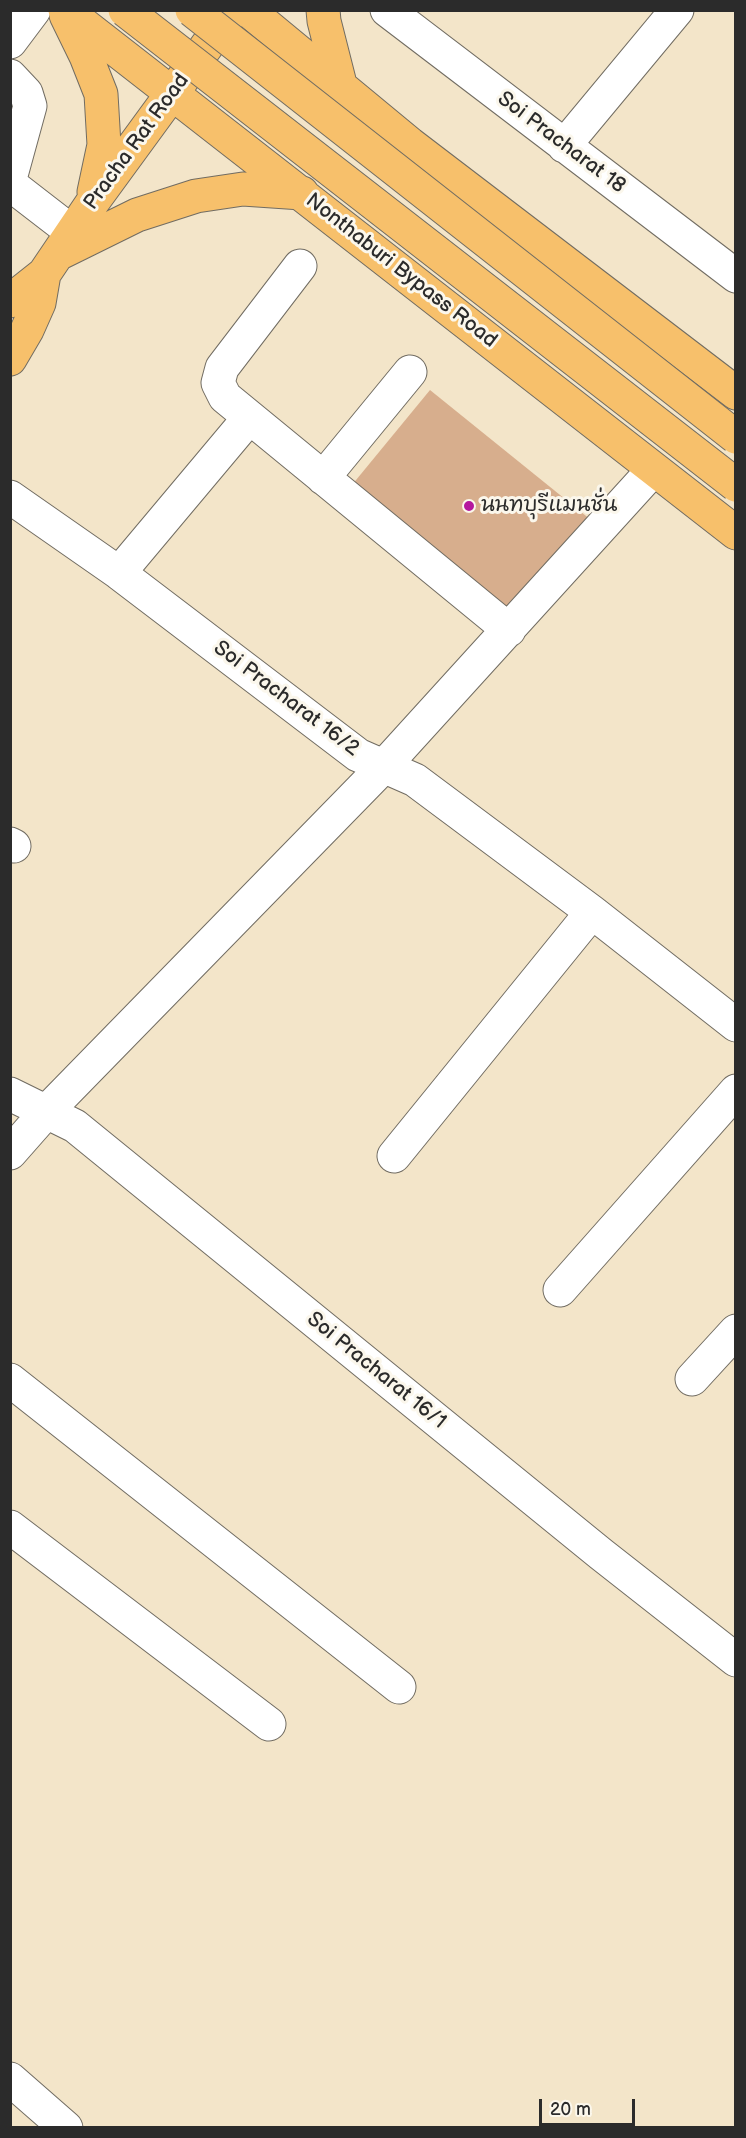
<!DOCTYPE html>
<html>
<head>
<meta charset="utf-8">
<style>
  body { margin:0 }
  #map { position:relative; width:746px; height:2138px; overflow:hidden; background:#f3e5c9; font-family:"Balsamiq Sans",sans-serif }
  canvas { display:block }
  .frame { position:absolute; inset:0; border:12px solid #2b2b2b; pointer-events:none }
  .scale { position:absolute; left:539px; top:2099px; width:96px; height:27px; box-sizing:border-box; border:3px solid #2b2b2b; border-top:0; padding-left:8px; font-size:18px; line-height:21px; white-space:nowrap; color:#2b2b2b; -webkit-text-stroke:4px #fbf7ec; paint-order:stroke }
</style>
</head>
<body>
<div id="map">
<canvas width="746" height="2138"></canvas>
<div class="frame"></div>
<div class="scale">20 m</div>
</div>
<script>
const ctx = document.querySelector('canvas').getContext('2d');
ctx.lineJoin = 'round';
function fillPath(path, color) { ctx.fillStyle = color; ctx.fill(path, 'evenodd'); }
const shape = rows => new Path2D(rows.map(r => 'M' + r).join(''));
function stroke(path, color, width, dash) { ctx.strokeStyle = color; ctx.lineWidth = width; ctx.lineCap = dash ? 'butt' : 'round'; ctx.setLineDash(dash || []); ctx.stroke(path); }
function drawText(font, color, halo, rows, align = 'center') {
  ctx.font = font + ' "Balsamiq Sans","Playpen Sans Thai",sans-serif'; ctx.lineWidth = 6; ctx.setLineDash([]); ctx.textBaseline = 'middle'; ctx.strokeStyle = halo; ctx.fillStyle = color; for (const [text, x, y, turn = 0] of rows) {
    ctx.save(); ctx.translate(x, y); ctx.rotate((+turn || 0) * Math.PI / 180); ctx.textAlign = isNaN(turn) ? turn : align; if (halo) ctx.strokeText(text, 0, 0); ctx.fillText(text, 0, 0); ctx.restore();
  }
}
const building = shape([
  [430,390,591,520,508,623,347,491]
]);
const minor = shape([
  [387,10,736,276],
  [10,42,34,10],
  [10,76,26,93,30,106,10,179],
  [564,146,677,10],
  [10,184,72,232],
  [300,266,222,368,218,383,225,397,509,630],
  [323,478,410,372],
  [10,497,119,573,358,755,415,780,592,912,736,1025],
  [119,573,249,418],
  [10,844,14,846],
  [10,1094,75,1126,601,1554,736,1660],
  [10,1153,47,1111,384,766,653,470],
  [394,1156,592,912],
  [560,1290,736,1091],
  [692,1379,736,1331],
  [10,1380,399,1687],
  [10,1527,269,1724],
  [10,2079,66,2128]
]);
const major = shape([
  [65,10,736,533],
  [248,10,410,144,736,393],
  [323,10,324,21,341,88],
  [66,15,86,56,101,94,104,145,94,192],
  [58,254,137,215,196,196,243,189,302,193],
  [10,301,44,274,92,203,233,10],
  [10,359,27,330,39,303,44,274]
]);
const majorBridge = shape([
  [125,10,736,485],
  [192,10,736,437]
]);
const markers = [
  [469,506,6,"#b5179e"]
];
const streetNames = [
  ["Pracha Rat Road",137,142,-54],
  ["Soi Pracharat 18",561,143,37],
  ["Nonthaburi Bypass Road",401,271,38],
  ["Soi Pracharat 16/2",286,699,37],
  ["Soi Pracharat 16/1",376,1371,39]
];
const poiNames = [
  ["นนทบุรีแมนชั่น",481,506]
];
fillPath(building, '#d7ae8d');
stroke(minor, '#716c62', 35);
stroke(major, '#716c62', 35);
stroke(minor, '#fff', 33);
stroke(major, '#f7c06b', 33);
stroke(majorBridge, '#716c62', 35, []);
stroke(majorBridge, '#f7c06b', 33);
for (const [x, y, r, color] of markers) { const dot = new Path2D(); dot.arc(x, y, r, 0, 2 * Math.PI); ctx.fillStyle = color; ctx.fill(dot); stroke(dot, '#fbf7ec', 2); }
drawText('21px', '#2b2b2b', '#fbf7ec', streetNames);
drawText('21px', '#2b2b2b', '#fbf7ec', poiNames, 'left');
</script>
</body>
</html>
